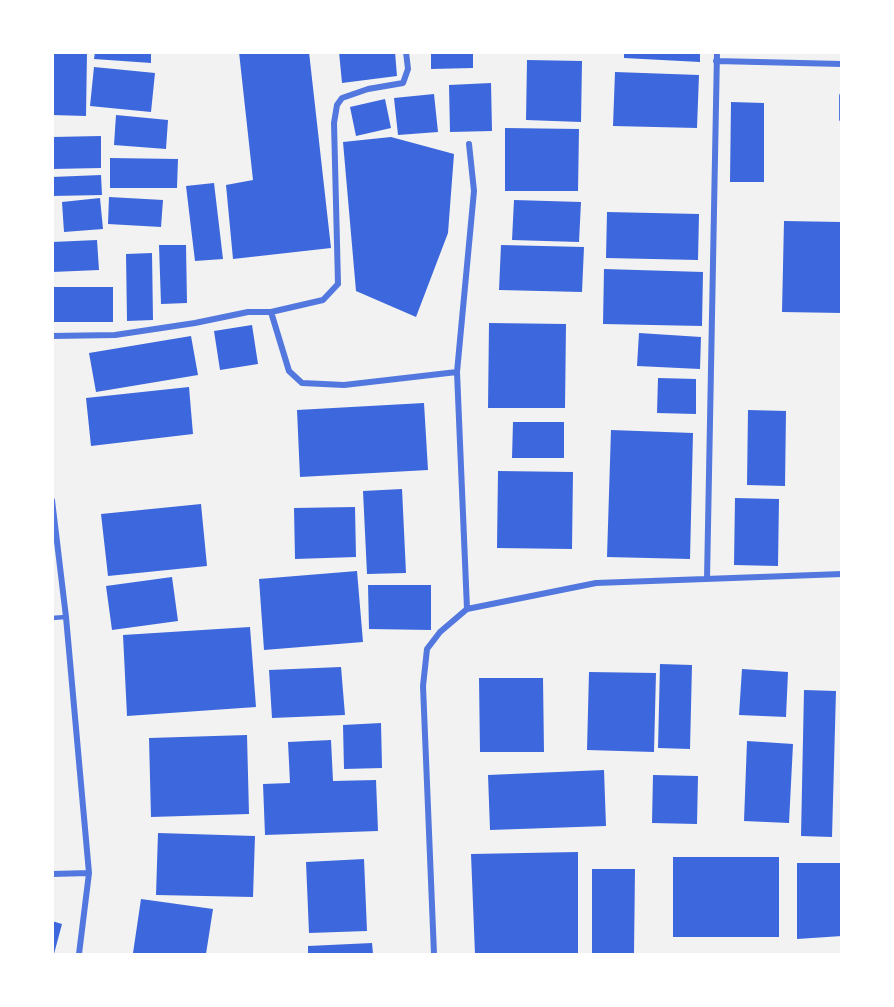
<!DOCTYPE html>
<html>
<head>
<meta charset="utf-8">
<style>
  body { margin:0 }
  #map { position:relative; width:894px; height:1007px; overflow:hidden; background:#f2f2f2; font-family:"Space Grotesk",sans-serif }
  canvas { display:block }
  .frame { position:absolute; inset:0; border:54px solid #fff; pointer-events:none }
</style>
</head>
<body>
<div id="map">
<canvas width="894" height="1007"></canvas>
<div class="frame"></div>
</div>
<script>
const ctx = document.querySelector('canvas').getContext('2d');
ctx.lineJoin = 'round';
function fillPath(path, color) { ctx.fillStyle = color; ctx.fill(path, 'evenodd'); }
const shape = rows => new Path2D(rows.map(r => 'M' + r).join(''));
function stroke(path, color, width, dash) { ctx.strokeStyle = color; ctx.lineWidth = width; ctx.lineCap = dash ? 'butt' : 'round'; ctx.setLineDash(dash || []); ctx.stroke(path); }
const building = shape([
  [52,52,87,52,86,116,52,115],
  [95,52,151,52,151,63,94,59],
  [239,52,309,52,331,248,233,259,226,185,253,180],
  [339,52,395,52,397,76,342,83],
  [431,52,473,52,473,68,431,69],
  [624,52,700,52,700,62,624,58],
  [527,60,582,61,581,122,526,120],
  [94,67,155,73,151,112,90,106],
  [615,72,699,75,697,128,613,126],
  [491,83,492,131,450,132,449,85],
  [434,94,438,132,398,135,394,98],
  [385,99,391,128,356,136,350,107],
  [731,102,764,103,764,182,730,182],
  [116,115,168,120,166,149,114,145],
  [505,128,579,129,578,191,505,191],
  [101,136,101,168,52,169,52,137],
  [391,137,454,154,448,233,416,317,356,291,343,142],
  [110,158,178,159,177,188,110,188],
  [101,175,102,195,52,196,52,177],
  [214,183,223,259,195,261,186,186],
  [109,197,163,200,161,227,108,224],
  [100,198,103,229,64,232,62,202],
  [514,200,581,202,579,242,512,240],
  [607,212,699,214,698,260,606,258],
  [784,221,842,222,842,313,782,312],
  [97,240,99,270,52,272,52,242],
  [159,245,186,245,187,303,161,304],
  [501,245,584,247,582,292,499,290],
  [152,253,153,320,127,321,126,254],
  [604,269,703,272,702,326,603,324],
  [52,287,113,287,113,322,52,322],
  [489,323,566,324,565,408,488,408],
  [252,325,258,364,220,370,214,331],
  [639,333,701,337,700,369,637,366],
  [191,336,198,375,96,392,89,353],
  [658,378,696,379,696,414,657,413],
  [189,387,193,434,91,446,86,398],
  [424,403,428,470,300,477,297,410],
  [748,410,786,411,785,486,747,485],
  [513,422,564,422,564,458,512,458],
  [611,430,693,433,690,559,607,557],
  [498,471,573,472,572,549,497,548],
  [402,489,406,573,367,574,363,491],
  [735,498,779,499,778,566,734,565],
  [201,504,207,566,108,576,101,514],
  [355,507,356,557,295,559,294,508],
  [357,571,363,642,264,650,259,579],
  [172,577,178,621,112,630,106,586],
  [368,585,431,585,431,630,369,629],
  [250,627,256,707,127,716,123,635],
  [660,664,692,665,690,749,658,748],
  [341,667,345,715,272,718,269,670],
  [742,669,788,672,786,717,739,715],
  [589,672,656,673,654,752,587,750],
  [479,678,543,678,544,752,480,752],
  [804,690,836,691,832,837,801,836],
  [381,723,382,768,344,769,343,725],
  [247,735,249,814,151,817,149,738],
  [331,740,333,781,376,780,378,831,265,835,263,784,290,783,288,742],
  [747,741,793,744,789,823,744,821],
  [604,770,606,826,490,830,488,775],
  [653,775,698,776,697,824,652,823],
  [158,833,255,836,253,897,156,895],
  [578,852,578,954,475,954,471,854],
  [673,857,779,857,779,937,673,937],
  [364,859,367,931,309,933,306,862],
  [797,863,842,863,842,936,797,939],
  [592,869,635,869,634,954,592,954],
  [141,899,213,909,206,954,133,953],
  [52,921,62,924,54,954,52,954],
  [372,943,373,954,308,954,308,946]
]);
const service = shape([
  [52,618,66,617]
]);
const minor = shape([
  [716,61,842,64],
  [842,96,842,119],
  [271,312,323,300,338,284,334,123,337,105,342,98,368,89,403,83,408,69,406,52],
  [52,336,115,335,195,323,248,312,271,312,289,371,302,383,344,385,457,372],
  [52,500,66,617,89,873,79,954],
  [707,579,717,52],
  [467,609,457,372,474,191,469,144],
  [52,874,89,873],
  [434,954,423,686,427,649,440,632,467,609,596,583,842,574]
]);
fillPath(building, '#3d67dc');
stroke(service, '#5277de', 4.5);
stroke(minor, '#5277de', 6);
</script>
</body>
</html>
